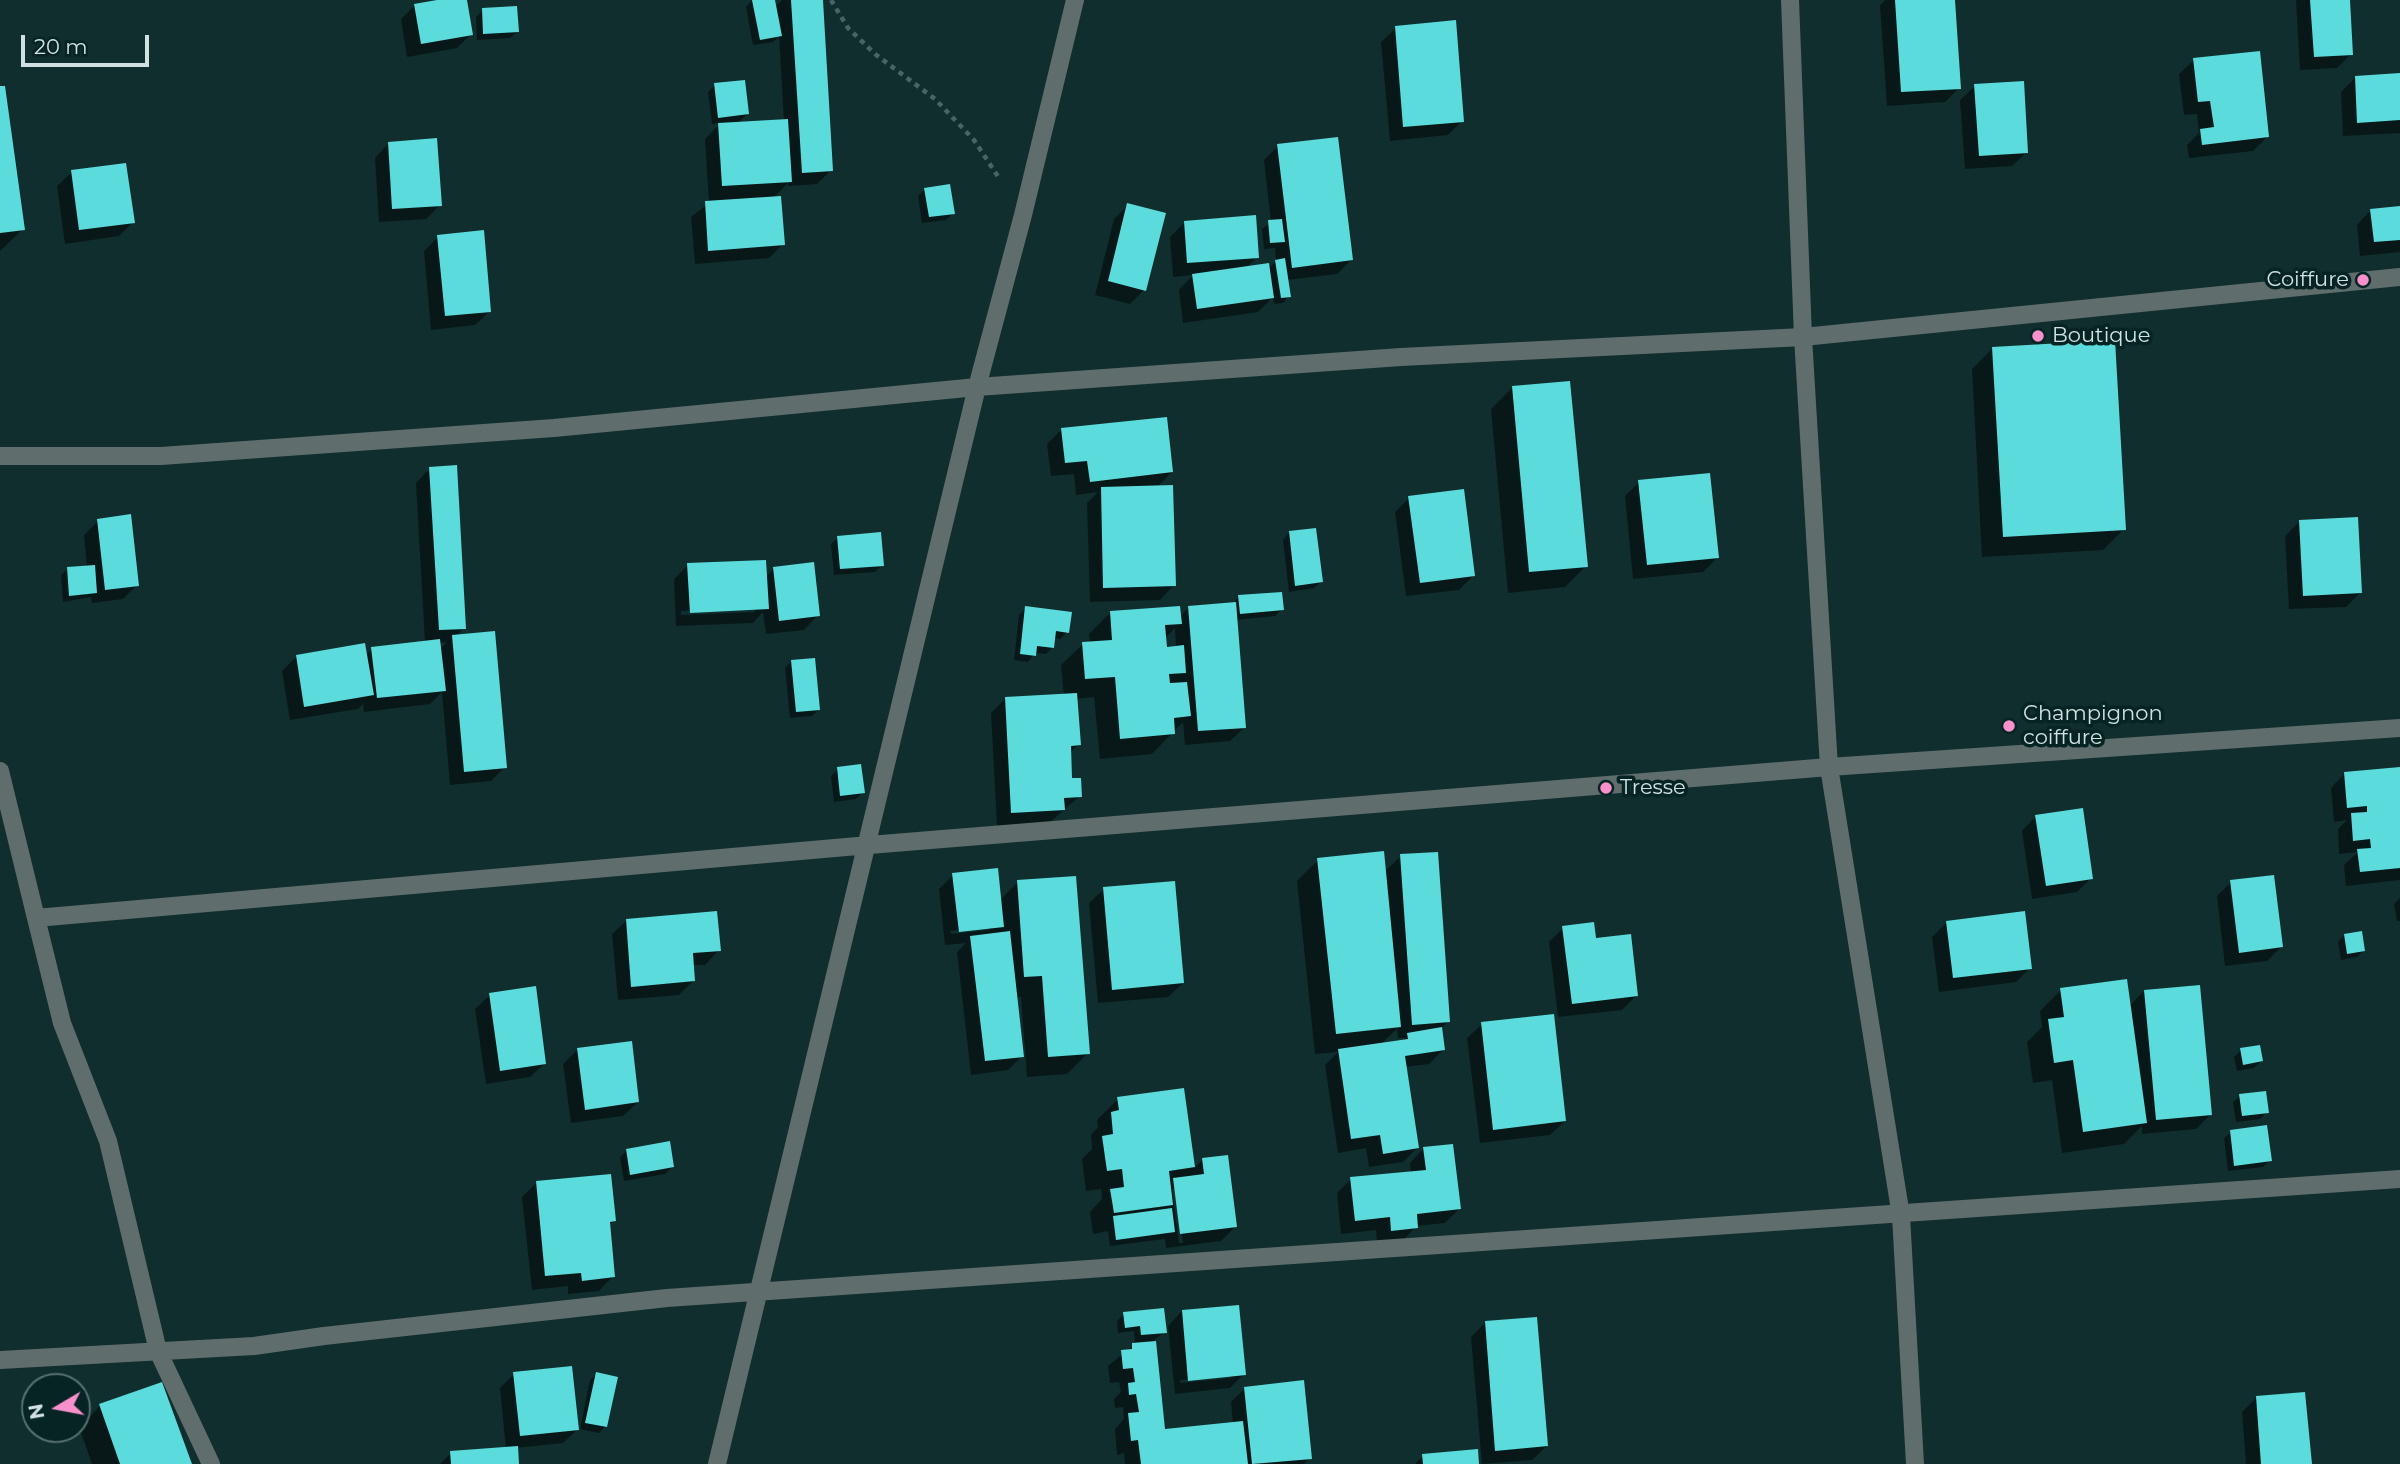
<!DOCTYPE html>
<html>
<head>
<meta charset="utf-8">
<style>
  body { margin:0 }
  #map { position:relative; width:2400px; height:1464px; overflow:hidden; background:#102e2e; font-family:Montserrat,sans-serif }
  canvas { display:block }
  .north { position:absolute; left:21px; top:1373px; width:70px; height:70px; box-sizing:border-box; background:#062424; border:2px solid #577070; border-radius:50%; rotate:260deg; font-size:19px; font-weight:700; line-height:28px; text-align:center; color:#d1e1e1 }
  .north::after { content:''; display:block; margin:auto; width:24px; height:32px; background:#f890cb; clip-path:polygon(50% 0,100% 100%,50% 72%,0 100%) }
  .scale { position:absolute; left:21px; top:35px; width:128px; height:32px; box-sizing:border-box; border:4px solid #d1e1e1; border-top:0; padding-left:9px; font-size:21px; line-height:24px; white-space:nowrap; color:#d1e1e1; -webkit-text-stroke:5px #062424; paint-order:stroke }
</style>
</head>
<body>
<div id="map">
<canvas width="2400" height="1464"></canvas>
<div class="north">N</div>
<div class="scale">20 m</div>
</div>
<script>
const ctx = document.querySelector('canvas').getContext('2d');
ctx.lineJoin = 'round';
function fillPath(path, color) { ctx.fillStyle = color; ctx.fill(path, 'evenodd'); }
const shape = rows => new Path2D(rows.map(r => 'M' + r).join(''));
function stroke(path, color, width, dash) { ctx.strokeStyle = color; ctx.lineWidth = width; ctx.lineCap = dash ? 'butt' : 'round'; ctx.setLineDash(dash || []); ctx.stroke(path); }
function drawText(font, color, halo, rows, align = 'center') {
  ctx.font = font + ' Montserrat,sans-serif'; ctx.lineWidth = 7; ctx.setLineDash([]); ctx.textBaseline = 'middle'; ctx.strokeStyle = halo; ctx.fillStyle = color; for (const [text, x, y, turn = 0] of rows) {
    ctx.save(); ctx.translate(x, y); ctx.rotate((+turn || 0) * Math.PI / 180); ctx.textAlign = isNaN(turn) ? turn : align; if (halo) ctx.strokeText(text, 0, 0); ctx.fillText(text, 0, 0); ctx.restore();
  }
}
const shadow = shape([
  [447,0,465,0,471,34,457,48,407,57,401,19,415,5],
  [752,0,774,0,775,7,782,0,821,0,831,170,817,184,788,186,788,183,773,198,783,244,769,258,695,264,691,217,709,203,705,139,721,123,712,124,708,92,715,85,747,114,737,124,784,121,779,36,773,42,753,45,746,7],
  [1885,0,1954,0,1959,88,1945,102,1887,106,1880,5],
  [2296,0,2348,0,2351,54,2337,68,2300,70],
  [483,10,517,32,510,38,477,40,476,17],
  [1396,28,1462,121,1448,135,1390,141,1381,42],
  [2194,60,2267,137,2253,151,2189,158,2187,145,2199,133,2197,114,2184,115,2179,74],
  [2400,75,2400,133,2343,136,2341,92,2355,78],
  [1975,86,2027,152,2012,166,1965,169,1960,100],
  [0,88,23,229,0,251],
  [389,143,440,205,426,219,379,222,375,158],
  [1278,146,1351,260,1337,274,1287,280,1289,296,1283,303,1274,304,1273,297,1258,312,1183,323,1179,290,1193,275,1173,277,1170,237,1184,223,1257,257,1246,268,1268,269,1276,261,1275,248,1264,249,1262,229,1271,222,1264,160],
  [72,172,133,222,119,236,65,244,57,186],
  [925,189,953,213,946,220,922,223,918,196],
  [1128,205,1144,290,1130,304,1095,295,1114,219],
  [2400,207,2400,252,2360,256,2357,225,2371,210],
  [438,237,490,311,475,325,431,330,424,251],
  [1993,348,2124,529,2103,550,1982,557,1972,369],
  [1512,388,1586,566,1565,587,1508,593,1491,409],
  [1061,430,1172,472,1156,488,1174,585,1160,600,1090,602,1087,503,1098,492,1076,495,1074,474,1051,476,1047,444],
  [430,468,464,628,456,636,505,767,491,781,450,785,442,692,430,704,364,712,363,704,358,709,290,720,282,671,296,657,366,655,372,649,425,642,416,483],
  [447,642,439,650,439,643],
  [1639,482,1717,558,1703,572,1633,579,1625,496],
  [1409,498,1474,575,1459,590,1406,596,1395,512],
  [98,521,137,585,123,599,92,603,91,597,63,602,61,575,68,569,87,567,84,535],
  [2299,522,2361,592,2346,607,2289,609,2285,536],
  [1289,533,1321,582,1314,588,1289,592,1283,540],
  [838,538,882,565,875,572,834,575,831,544],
  [688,565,766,577,774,568,818,615,804,630,766,634,763,612,753,623,676,626,674,579],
  [755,608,755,612,681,615,681,611],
  [1239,597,1282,609,1275,616,1236,620,1245,727,1230,741,1185,745,1183,722,1152,754,1100,759,1094,697,1076,699,1079,744,1069,754,1071,780,1080,796,1049,823,997,826,991,713,1005,699,1064,696,1061,665,1083,644,1090,643,1089,634,1110,613,1180,617,1188,608,1232,604],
  [1175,628,1176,648,1166,649,1165,638],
  [1026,608,1067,632,1060,639,1054,638,1053,647,1046,654,1035,653,1028,662,1014,660,1019,615],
  [791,661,818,710,812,716,790,718,785,668],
  [838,769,863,792,856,799,834,802,831,776],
  [2400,769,2400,880,2346,886,2344,865,2358,852,2339,854,2338,829,2347,820,2334,822,2331,788,2345,773],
  [2036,816,2091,878,2077,892,2032,899,2022,831],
  [1401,856,1448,1021,1441,1029,1444,1049,1429,1064,1405,1067,1417,1148,1403,1162,1369,1167,1366,1148,1338,1153,1325,1065,1338,1052,1315,1054,1297,881,1318,860,1384,872],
  [1397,1029,1398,1038,1405,1038,1401,1042,1381,1044],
  [953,875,1000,900,1018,882,1088,1053,1067,1074,1027,1077,1021,997,1016,997,1022,1056,1008,1070,971,1075,957,952,966,943,945,945,939,889],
  [989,927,989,930,951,934,950,931],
  [2231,882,2281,947,2267,961,2225,966,2217,896],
  [1104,889,1183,983,1168,997,1098,1003,1089,903],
  [2400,898,2400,921,2397,921,2394,904],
  [627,920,719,950,705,965,692,965,693,981,679,995,618,1000,612,934],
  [1946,923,2030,968,2016,982,1939,992,1932,937],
  [1563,928,1594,940,1637,995,1622,1010,1558,1017,1549,942],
  [2344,935,2363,951,2357,957,2341,960,2338,942],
  [2061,990,2129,1006,2144,991,2210,1115,2196,1129,2142,1134,2142,1126,2124,1144,2062,1153,2052,1080,2033,1083,2027,1042,2042,1027,2040,1011],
  [490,995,545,1063,530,1077,486,1084,475,1009],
  [1482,1024,1565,1121,1550,1135,1480,1143,1467,1038],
  [578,1049,638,1102,623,1116,571,1123,563,1064],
  [2241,1050,2261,1061,2254,1068,2237,1071,2234,1057],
  [1183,1090,1194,1168,1202,1160,1235,1227,1221,1241,1166,1248,1165,1239,1110,1246,1108,1231,1093,1234,1090,1212,1102,1199,1101,1189,1086,1191,1082,1159,1092,1149,1091,1135,1098,1127,1097,1120,1118,1099],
  [1172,1189,1176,1189,1183,1243,1179,1243],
  [2240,1096,2267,1112,2260,1119,2236,1122,2233,1102],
  [2231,1132,2270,1160,2263,1167,2228,1171,2224,1138],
  [1424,1148,1459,1209,1445,1223,1416,1226,1402,1242,1377,1244,1376,1230,1341,1234,1337,1193,1351,1179,1411,1173,1410,1163],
  [627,1150,672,1167,665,1174,624,1181,620,1157],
  [536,1183,614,1221,608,1226,613,1276,599,1291,568,1294,568,1286,532,1290,522,1197],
  [1182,1311,1244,1374,1230,1388,1175,1394,1168,1326],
  [1231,1375,1231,1378,1180,1383,1180,1380],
  [1124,1314,1165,1332,1154,1340,1164,1431,1233,1424,1231,1402,1245,1388,1310,1458,1304,1464,1125,1464,1124,1453,1117,1455,1115,1429,1124,1419,1123,1407,1115,1408,1114,1399,1121,1392,1119,1382,1110,1383,1108,1366,1135,1344,1134,1331,1118,1333,1117,1321],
  [1485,1323,1547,1446,1532,1460,1482,1464,1471,1337],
  [514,1374,578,1429,563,1443,516,1448,517,1464,440,1464,451,1453,506,1449,500,1388],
  [597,1374,605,1427,599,1433,580,1429,590,1380],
  [2256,1398,2310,1464,2246,1464,2242,1412],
  [100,1406,190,1464,92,1464,79,1427],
  [1423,1456,1477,1464,1415,1464]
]);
const building = shape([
  [437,0,467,0,473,35,421,44,414,4],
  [752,0,775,0,782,36,760,40],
  [791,0,823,0,833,171,802,173],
  [1895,0,1955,0,1961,89,1901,92],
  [2310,0,2350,0,2353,55,2314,57],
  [517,6,519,32,483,34,482,8],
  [1456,20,1464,122,1403,127,1395,26],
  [2260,51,2269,137,2202,145,2200,129,2214,127,2210,101,2198,102,2193,58],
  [2400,73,2400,120,2357,123,2355,76],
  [745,80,749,114,718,118,714,83],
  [2024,81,2028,153,1979,156,1974,84],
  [0,86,5,86,25,230,0,233],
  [788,119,792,182,722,186,718,123],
  [1338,137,1353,260,1292,268,1277,144],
  [437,138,442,206,392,209,388,142],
  [126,163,135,223,79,230,71,170],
  [950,184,955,214,929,217,924,188],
  [781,196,785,245,708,251,705,201],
  [1127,203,1166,213,1146,291,1108,281],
  [2400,206,2400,240,2374,242,2370,209],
  [1256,215,1259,258,1187,263,1184,221],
  [1282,219,1285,242,1270,243,1268,220],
  [484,230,491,312,445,316,437,235],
  [1285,258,1291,297,1281,298,1275,260],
  [1269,263,1274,298,1197,309,1192,274],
  [2115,340,2126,530,2003,537,1992,347],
  [1570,381,1588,567,1529,572,1512,386],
  [1167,417,1173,472,1090,482,1087,461,1065,463,1061,428],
  [457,465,466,629,439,630,429,467],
  [1710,473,1719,558,1647,565,1638,480],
  [1173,485,1176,586,1103,588,1101,487],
  [1464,489,1475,576,1420,583,1408,496],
  [131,514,139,586,105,590,97,519],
  [2358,517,2362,593,2303,596,2299,520],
  [1316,528,1323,582,1295,586,1289,531],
  [881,532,884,566,840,569,837,536],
  [766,560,769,609,690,613,687,563],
  [814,562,820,616,779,621,773,567],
  [95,565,97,593,69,596,67,567],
  [1282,592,1284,610,1240,614,1238,595],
  [1236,602,1246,728,1198,731,1188,606],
  [1025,606,1072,612,1069,633,1056,631,1054,648,1037,646,1036,656,1020,654],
  [1180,606,1182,624,1165,625,1167,647,1184,645,1186,673,1169,674,1170,683,1187,682,1191,716,1174,718,1175,734,1120,739,1115,677,1085,679,1082,642,1112,640,1110,611],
  [495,631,507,768,464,772,452,635],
  [440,639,446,691,377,698,371,647],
  [365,643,374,695,304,707,296,655],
  [815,658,820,710,796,712,791,660],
  [1077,693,1081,745,1071,746,1072,778,1081,778,1082,797,1064,798,1065,810,1011,813,1005,697],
  [861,764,865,793,840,796,837,767],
  [2400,767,2400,868,2360,872,2357,849,2371,848,2370,839,2353,841,2351,813,2367,812,2367,806,2347,808,2344,772],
  [2083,808,2093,879,2046,886,2035,815],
  [1384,851,1401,1027,1336,1034,1317,858],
  [1438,852,1450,1022,1412,1025,1400,854],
  [998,868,1004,927,959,932,952,873],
  [2274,875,2283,947,2239,953,2230,880],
  [1076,876,1090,1054,1048,1057,1042,976,1024,977,1017,880],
  [1175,881,1184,983,1112,990,1103,887],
  [717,911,721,951,693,953,695,981,631,987,626,919],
  [2025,911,2032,969,1953,978,1946,921],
  [1594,922,1596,938,1631,934,1638,996,1572,1004,1562,926],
  [1010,931,1024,1057,985,1061,970,936],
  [2362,931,2365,951,2347,954,2344,934],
  [2127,979,2147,1123,2083,1132,2073,1060,2054,1063,2048,1019,2064,1017,2060,988],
  [2200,985,2212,1115,2156,1120,2144,990],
  [536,986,546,1064,500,1071,489,993],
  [1554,1014,1566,1121,1493,1130,1481,1022],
  [1442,1027,1445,1050,1405,1056,1419,1148,1383,1154,1380,1135,1351,1139,1338,1049,1408,1039,1407,1033],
  [632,1041,639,1102,585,1110,577,1048],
  [2260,1045,2263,1061,2243,1065,2240,1048],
  [1184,1088,1195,1167,1169,1171,1173,1205,1114,1213,1110,1189,1124,1187,1122,1169,1107,1171,1102,1136,1113,1134,1111,1112,1119,1110,1117,1097],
  [2266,1091,2269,1113,2242,1116,2239,1094],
  [2267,1125,2272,1161,2234,1166,2230,1130],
  [670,1141,674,1167,630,1175,626,1149],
  [1453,1144,1461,1209,1417,1214,1418,1228,1391,1231,1390,1217,1355,1221,1350,1177,1426,1170,1423,1147],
  [1228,1155,1237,1227,1180,1234,1173,1178,1204,1174,1202,1158],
  [611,1174,616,1221,610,1222,615,1277,582,1281,581,1273,545,1276,536,1181],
  [1172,1208,1175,1232,1116,1240,1113,1216],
  [1239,1305,1246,1375,1188,1381,1182,1310],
  [1164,1308,1167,1333,1141,1335,1140,1326,1125,1328,1123,1312],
  [1537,1317,1548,1446,1495,1451,1485,1321],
  [1156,1341,1165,1429,1243,1421,1248,1464,1141,1464,1138,1440,1131,1441,1128,1413,1139,1412,1136,1394,1129,1395,1128,1383,1135,1382,1133,1368,1123,1369,1121,1350,1132,1349,1132,1343],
  [572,1366,579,1430,520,1436,513,1372],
  [596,1372,618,1377,607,1427,585,1423],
  [1304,1380,1312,1459,1252,1464,1244,1387],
  [162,1382,192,1464,120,1464,99,1404],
  [2305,1392,2312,1464,2261,1464,2256,1396],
  [518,1446,519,1464,451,1464,450,1451],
  [1478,1449,1479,1464,1423,1464,1422,1454]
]);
const path = shape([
  [831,0,848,28,875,54,935,99,974,140,999,178]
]);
const minor = shape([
  [1790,0,1803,337,1829,767,1901,1216,1915,1464],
  [0,456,161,456,554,428,977,387,1401,357,1803,337,2400,277],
  [0,771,36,918],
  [0,1360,254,1346,324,1336,667,1298,2400,1179],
  [211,1464,158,1351,108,1141,62,1023,36,918,869,845,1829,767,2400,728],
  [717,1464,977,387,1023,215,1075,0]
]);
const markers = [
  [2363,280,7,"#f890cb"],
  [2038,336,7,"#f890cb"],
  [2009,726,7,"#f890cb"],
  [1606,788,7,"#f890cb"]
];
const poiNames = [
  ["Coiffure",2349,280,"right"],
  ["Boutique",2052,336],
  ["Champignon",2023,714],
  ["coiffure",2023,738],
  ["Tresse",1620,788]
];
fillPath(shadow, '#0007');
fillPath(building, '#5bdbdb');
stroke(path, '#4a6464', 4.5, [5, 5]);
stroke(minor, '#606d6d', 18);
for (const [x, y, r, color] of markers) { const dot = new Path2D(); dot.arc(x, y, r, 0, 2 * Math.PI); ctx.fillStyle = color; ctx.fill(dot); stroke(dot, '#062424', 2.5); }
drawText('21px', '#d1e1e1', '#062424', poiNames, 'left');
</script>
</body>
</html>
